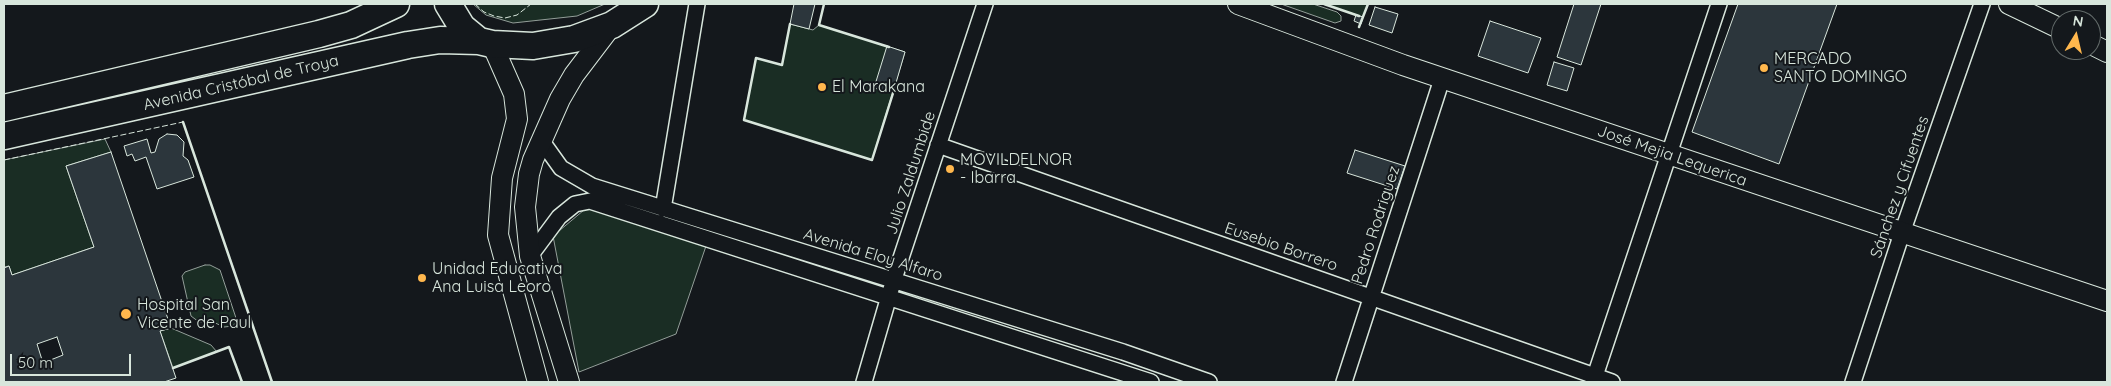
<!DOCTYPE html>
<html>
<head>
<meta charset="utf-8">
<style>
  body { margin:0 }
  #map { position:relative; width:2111px; height:386px; overflow:hidden; background:#14181c; font-family:Quicksand,sans-serif }
  canvas { display:block }
  .frame { position:absolute; inset:0; border:5px solid #d8e6dc; pointer-events:none }
  .north { position:absolute; left:2051px; top:10px; width:50px; height:50px; box-sizing:border-box; background:#14181c; border:1px solid #626a69; border-radius:50%; rotate:9deg; font-size:14px; font-weight:700; line-height:20px; text-align:center; color:#d8e6dc }
  .north::after { content:''; display:block; margin:auto; width:18px; height:22px; background:#ffb74d; clip-path:polygon(50% 0,100% 100%,50% 72%,0 100%) }
  .scale { position:absolute; left:10px; top:354px; width:121px; height:22px; box-sizing:border-box; border:2px solid #d8e6dc; border-top:0; padding-left:6px; font-size:15px; line-height:18px; white-space:nowrap; color:#d8e6dc; -webkit-text-stroke:4px #14181c; paint-order:stroke }
</style>
</head>
<body>
<div id="map">
<canvas width="2111" height="386"></canvas>
<div class="frame"></div>
<div class="north">N</div>
<div class="scale">50 m</div>
</div>
<script>
const ctx = document.querySelector('canvas').getContext('2d');
ctx.lineJoin = 'round';
function fillPath(path, color) { ctx.fillStyle = color; ctx.fill(path, 'evenodd'); }
const shape = rows => new Path2D(rows.map(r => 'M' + r).join(''));
function stroke(path, color, width, dash) { ctx.strokeStyle = color; ctx.lineWidth = width; ctx.lineCap = dash ? 'butt' : 'round'; ctx.setLineDash(dash || []); ctx.stroke(path); }
function drawText(font, color, halo, rows, align = 'center') {
  ctx.font = font + ' Quicksand,sans-serif'; ctx.lineWidth = 4; ctx.setLineDash([]); ctx.textBaseline = 'middle'; ctx.strokeStyle = halo; ctx.fillStyle = color; for (const [text, x, y, turn = 0] of rows) {
    ctx.save(); ctx.translate(x, y); ctx.rotate((+turn || 0) * Math.PI / 180); ctx.textAlign = isNaN(turn) ? turn : align; if (halo) ctx.strokeText(text, 0, 0); ctx.fillText(text, 0, 0); ctx.restore();
  }
}
const green = shape([
  [473,4,605,4,577,16,513,23,486,15,473,4],
  [1281,4,1313,4,1337,12,1341,16,1341,21,1335,23,1281,4],
  [1324,4,1368,4,1363,17,1324,4],
  [790,24,813,30,819,25,905,52,872,160,744,120,756,58,782,65,790,24],
  [105,139,111,152,66,166,94,247,12,275,9,266,4,267,4,160,105,139],
  [590,205,706,246,676,334,579,372,553,236,590,205],
  [205,265,210,265,220,270,237,321,233,326,224,327,211,321,199,322,191,316,182,276,185,272,205,265],
  [171,328,211,345,217,352,173,368,160,331,171,328]
]);
const building = shape([
  [794,4,815,4,809,29,790,24,794,4],
  [1574,4,1601,4,1581,65,1557,57,1574,4],
  [1738,4,1837,4,1779,164,1692,132,1738,4],
  [1375,7,1398,14,1392,33,1369,25,1375,7],
  [1356,15,1363,17,1361,24,1354,21,1356,15],
  [1490,21,1541,38,1528,73,1478,56,1490,21],
  [887,46,905,52,893,93,874,88,887,46],
  [1554,62,1574,68,1567,91,1547,85,1554,62],
  [167,134,177,135,184,142,183,156,188,160,194,177,157,189,146,157,135,161,132,154,127,156,124,146,147,139,151,153,155,152,159,139,167,134],
  [1355,150,1405,166,1397,189,1347,173,1355,150],
  [111,152,171,328,160,331,176,378,164,382,4,382,4,268,9,266,12,275,94,247,66,166,111,152],
  [57,337,63,355,43,363,37,344,57,337]
]);
const street = shape([
  [541,140,561,168,592,186,1123,352,1209,382],
  [938,145,1612,382],
  [663,209,697,4],
  [530,256,559,217,575,204,590,201,1151,382],
  [864,382,894,279,985,4],
  [1344,382,1442,79],
  [1593,382,1719,4],
  [1853,382,1902,233,1982,4]
]);
const secondary = shape([
  [1238,4,1403,65,2107,301],
  [2009,4,2061,29],
  [492,44,514,94,517,119,502,178,498,235,538,382],
  [2091,44,2107,52],
  [569,382,530,256,525,207,529,174,533,160,560,99,574,75,612,25]
]);
const highway = shape([
  [448,4,462,27,479,41,492,44,533,46,574,39,612,25,645,4],
  [4,108,319,34,351,25,396,4],
  [4,136,408,45,440,40,479,41]
]);
const fence = shape([
  [475,4,484,12,494,16,505,18,517,15,531,4],
  [4,160,183,122]
]);
const wall = shape([
  [824,4,819,25,889,47],
  [1324,4,1359,16],
  [790,24,782,65,756,58,744,120,872,160,894,90],
  [1359,27,1368,4],
  [183,122,272,382],
  [173,368,229,347,242,382]
]);
const markers = [
  [1764,68,5,"#ffb74d"],
  [822,87,5,"#ffb74d"],
  [950,169,5,"#ffb74d"],
  [422,278,5,"#ffb74d"],
  [126,314,6,"#ffb74d"]
];
const poiNames = [
  ["MERCADO",1774,59],
  ["SANTO DOMINGO",1774,77],
  ["El Marakana",832,87],
  ["MOVILDELNOR",960,160],
  ["- Ibarra",960,178],
  ["Unidad Educativa",432,269],
  ["Ana Luisa Leoro",432,287],
  ["Hospital San",137,305],
  ["Vicente de Paul",137,323]
];
const streetNames = [
  ["Avenida Cristóbal de Troya",241,83,-13],
  ["José Mejia Lequerica",1672,156,19],
  ["Julio Zaldumbide",911,173,-72],
  ["Sánchez y Cifuentes",1900,187,-71],
  ["Pedro Rodriguez",1376,225,-72],
  ["Eusebio Borrero",1281,247,19],
  ["Avenida Eloy Alfaro",873,255,17]
];
fillPath(green, '#1a2d24');
stroke(green, '#939e99', 1);
fillPath(building, '#2c363c');
stroke(building, '#d8e6dc', 1);
stroke(street, '#d8e6dc', 18);
stroke(secondary, '#d8e6dc', 22);
stroke(highway, '#d8e6dc', 29);
stroke(street, '#14181c', 15);
stroke(secondary, '#14181c', 20);
stroke(highway, '#14181c', 26);
stroke(fence, '#d8e6dc', 1, [6, 2.5]);
stroke(wall, '#d8e6dc', 2.5);
for (const [x, y, r, color] of markers) { const dot = new Path2D(); dot.arc(x, y, r, 0, 2 * Math.PI); ctx.fillStyle = color; ctx.fill(dot); stroke(dot, '#14181c', 2); }
drawText('16px', '#d8e6dc', '#14181c', poiNames, 'left');
drawText('16px', '#d8e6dc', '#14181c', streetNames);
</script>
</body>
</html>
